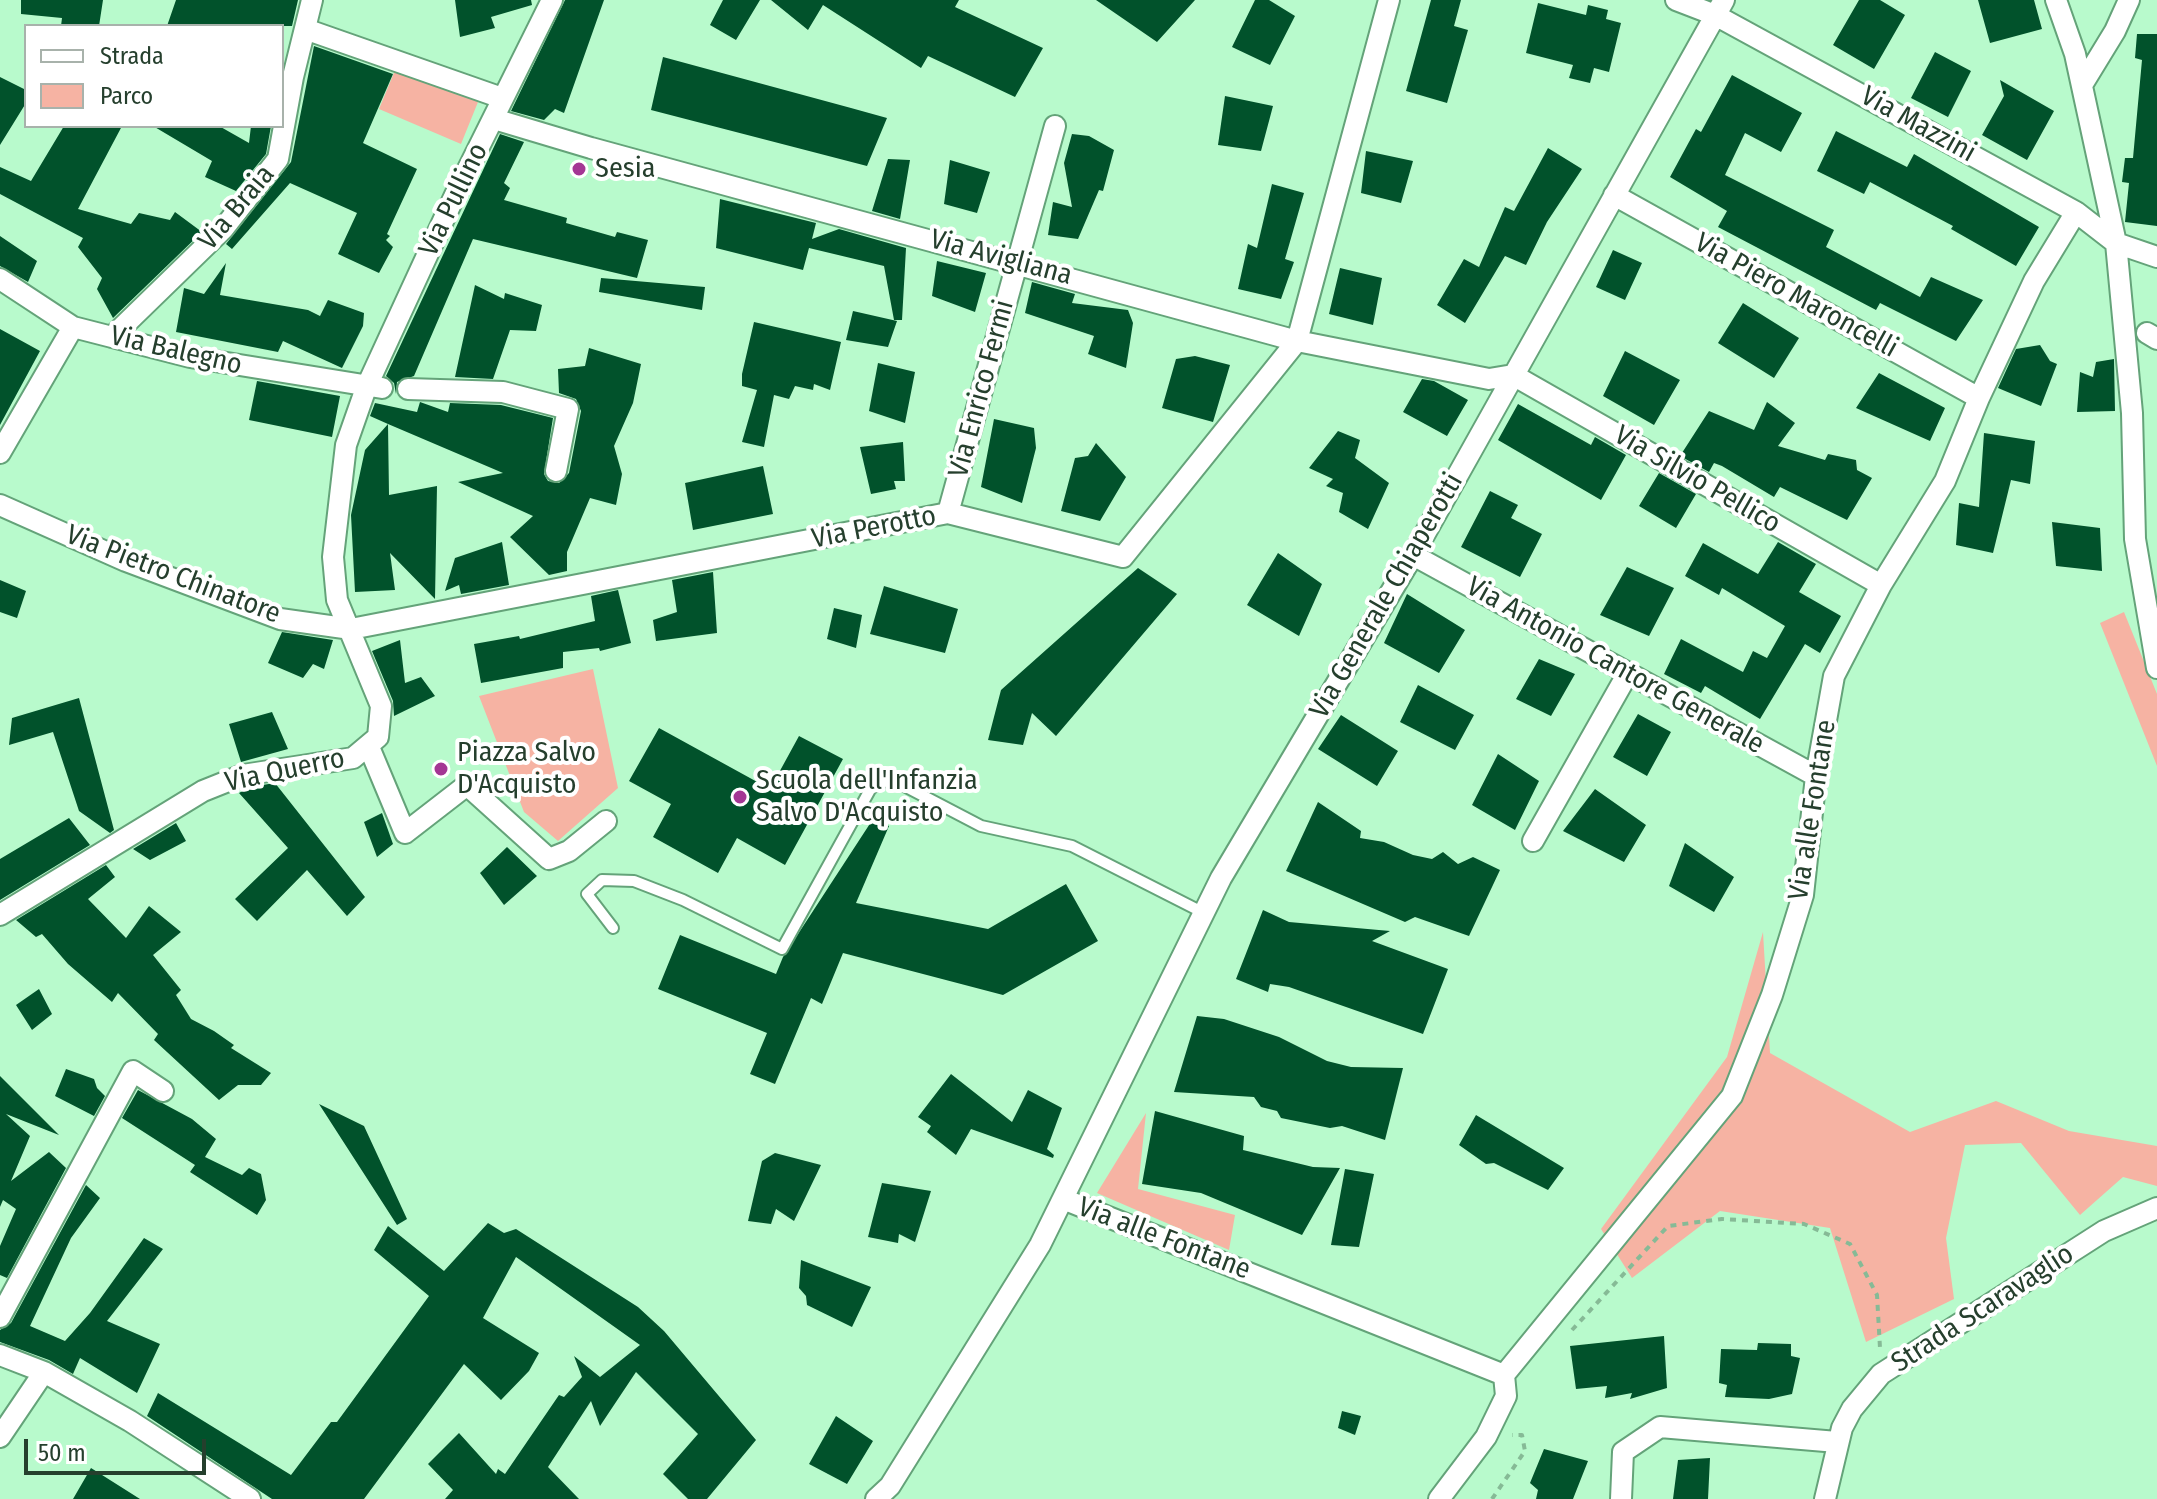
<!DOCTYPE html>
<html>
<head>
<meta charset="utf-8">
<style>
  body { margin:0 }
  #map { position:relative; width:2157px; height:1499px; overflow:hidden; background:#b8facc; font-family:"Fira Sans Condensed",sans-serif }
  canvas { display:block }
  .legend { position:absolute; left:24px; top:24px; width:260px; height:104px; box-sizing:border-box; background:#fff; border:2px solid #a8b2ab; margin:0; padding:10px 14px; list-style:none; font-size:24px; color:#253f2d }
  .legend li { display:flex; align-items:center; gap:16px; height:40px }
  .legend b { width:40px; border:2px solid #a8b2ab }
  .scale { position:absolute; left:24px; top:1439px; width:182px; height:36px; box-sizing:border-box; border:4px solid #253f2d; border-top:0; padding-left:10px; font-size:24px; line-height:28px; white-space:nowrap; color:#253f2d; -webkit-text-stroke:6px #fff; paint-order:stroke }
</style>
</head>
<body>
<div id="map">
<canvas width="2157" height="1499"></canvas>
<ul class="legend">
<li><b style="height:10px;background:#fff"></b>Strada</li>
<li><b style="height:22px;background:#f6b3a3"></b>Parco</li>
</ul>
<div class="scale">50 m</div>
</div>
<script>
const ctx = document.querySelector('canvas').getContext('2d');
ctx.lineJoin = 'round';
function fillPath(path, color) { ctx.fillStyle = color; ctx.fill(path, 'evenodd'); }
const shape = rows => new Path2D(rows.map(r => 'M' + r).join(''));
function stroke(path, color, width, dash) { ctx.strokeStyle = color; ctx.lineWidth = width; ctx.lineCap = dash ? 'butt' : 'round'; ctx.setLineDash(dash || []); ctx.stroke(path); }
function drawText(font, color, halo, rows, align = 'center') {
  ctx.font = font + ' "Fira Sans Condensed",sans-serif'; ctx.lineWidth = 8; ctx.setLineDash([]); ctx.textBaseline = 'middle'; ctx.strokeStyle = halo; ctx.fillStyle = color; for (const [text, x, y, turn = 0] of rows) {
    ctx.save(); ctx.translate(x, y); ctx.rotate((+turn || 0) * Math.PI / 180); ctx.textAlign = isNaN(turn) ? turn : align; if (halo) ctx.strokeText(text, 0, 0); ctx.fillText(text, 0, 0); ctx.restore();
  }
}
const green = shape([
  [396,68,478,102,461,144,379,109],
  [2124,612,2157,694,2157,766,2100,623],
  [593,669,618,788,558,841,524,812,479,696],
  [1763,932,1770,1053,1910,1132,1996,1101,2069,1131,2157,1146,2157,1186,2123,1177,2080,1215,2021,1143,1965,1145,1946,1238,1954,1299,1866,1342,1830,1228,1720,1211,1632,1278,1601,1229,1727,1057],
  [1146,1113,1138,1189,1235,1215,1229,1250,1097,1193]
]);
const building = shape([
  [21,0,103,0,99,26,61,26,62,18,21,14],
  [176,0,298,0,292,26,167,26],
  [455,0,531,0,532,5,491,17,495,28,460,37],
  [565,0,604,0,564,113,555,109,544,120,511,111],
  [723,0,760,0,736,40,710,25],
  [771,0,959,0,955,7,1043,48,1015,97,928,56,921,68,823,5,808,30],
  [1096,0,1195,0,1157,42],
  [1255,0,1269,0,1295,16,1270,65,1232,47],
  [1431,0,1461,0,1454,26,1468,30,1447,103,1406,91],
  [1859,0,1880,0,1905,15,1874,69,1833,45],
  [1978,0,2034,0,2042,29,1990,43],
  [1538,3,1586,15,1588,5,1608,10,1606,19,1621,23,1609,72,1594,68,1590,83,1569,78,1573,65,1526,53],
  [2137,34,2157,34,2157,226,2125,222,2129,183,2122,182,2125,158,2133,158,2142,60,2135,58],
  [314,46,393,74,363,143,417,169,387,234,390,236,386,240,393,247,379,273,338,254,357,213,290,183,232,249,226,244,291,162],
  [1935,52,1971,71,1948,117,1911,98],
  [663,57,851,108,887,118,867,166,651,110],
  [1732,75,1802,113,1781,152,1745,133,1725,175,1834,230,1826,247,1920,297,1931,277,1983,300,1956,341,1880,303,1876,310,1718,227,1727,211,1670,177,1696,129,1701,132],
  [0,77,26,90,26,103,0,145],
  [2000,80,2054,111,2027,160,1982,135,2004,96],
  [1225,96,1273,106,1261,151,1218,145],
  [64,126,122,126,78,209,131,224,139,213,170,220,175,212,202,232,113,318,97,289,102,278,78,247,83,238,0,194,0,167,31,181],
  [153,126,219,126,249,143,251,126,271,126,266,154,236,191,205,177,212,161],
  [1836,131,1907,167,1914,154,2039,227,2016,266,1951,229,1953,226,1870,182,1864,194,1817,171],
  [500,134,524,142,504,183,510,188,504,200,567,218,566,223,615,237,617,232,648,240,637,278,473,239,414,376,397,382,396,394,394,383,386,376],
  [1072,134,1089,136,1114,150,1103,191,1099,190,1078,239,1048,235,1053,202,1072,207,1064,163],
  [1548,148,1582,169,1547,222,1526,265,1505,256,1465,323,1437,305,1464,259,1479,267,1505,207,1514,211],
  [1366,151,1413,161,1401,203,1361,193],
  [888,159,910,160,900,219,872,211],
  [950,160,990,172,977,213,944,204],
  [1272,184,1304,193,1285,259,1294,262,1281,299,1238,289,1248,244,1257,248],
  [720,199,816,223,812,239,839,229,906,248,902,320,894,320,884,266,809,248,803,270,716,248],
  [0,236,37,261,28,282,0,266],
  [1613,250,1642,263,1625,300,1596,287],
  [937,261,986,273,975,312,932,296],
  [226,263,220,295,308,310,320,316,328,300,364,313,363,326,342,368,283,341,278,352,176,332,184,288,204,294],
  [1340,268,1382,278,1373,325,1329,314],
  [601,278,705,287,702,310,599,292],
  [1032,282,1075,294,1072,303,1128,310,1133,323,1126,368,1088,354,1094,336,1025,313],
  [475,285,504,299,505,293,542,305,536,331,510,330,493,379,455,377],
  [1743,303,1799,338,1774,378,1718,343],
  [853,311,897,321,888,347,846,340],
  [754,322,841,342,830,390,814,384,813,390,795,386,789,399,774,395,764,447,742,442,757,390,742,386,742,374],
  [0,329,40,351,0,425],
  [2040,345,2050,361,2057,364,2041,406,1998,388,2016,349],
  [589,348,641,364,633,403,614,446,622,474,616,505,590,498,567,552,567,571,549,575,510,537,533,516,458,482,503,473,388,424,389,495,437,486,435,599,390,553,395,590,355,592,351,515,365,450,388,424,370,416,375,403,417,412,420,402,448,412,450,403,501,405,553,418,544,474,548,481,559,483,569,473,581,411,576,399,559,393,558,369,585,366],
  [1625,351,1680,380,1654,425,1603,396],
  [1195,356,1230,365,1213,422,1162,408,1176,359],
  [2114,359,2115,411,2077,412,2080,372,2093,377,2096,362],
  [878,363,915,372,905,423,869,411],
  [1879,373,1945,408,1930,441,1856,408],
  [1422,379,1434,381,1468,400,1447,436,1403,412],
  [257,381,340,396,332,437,249,420],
  [1767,402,1795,423,1778,446,1825,460,1828,454,1856,460,1857,470,1872,478,1847,520,1780,487,1774,497,1722,466,1714,463,1709,472,1680,456,1709,411,1754,430],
  [1518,404,1591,445,1595,437,1626,455,1601,500,1498,440],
  [994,419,1034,428,1036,448,1022,503,981,487],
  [1338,431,1360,440,1355,458,1389,483,1368,529,1339,512,1343,493,1326,486,1333,479,1309,468],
  [1984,433,2035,441,2030,484,2011,480,1993,553,1956,545,1959,503,1979,507],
  [903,442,905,481,894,481,896,489,871,494,860,447],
  [1096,443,1126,477,1100,521,1061,511,1075,458,1088,456],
  [763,466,773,514,693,530,685,483],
  [1659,473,1696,494,1676,528,1639,506],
  [1490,491,1518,505,1511,518,1542,534,1520,577,1461,547],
  [2052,522,2100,528,2102,571,2056,566],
  [502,542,509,585,461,594,459,585,445,591,455,558],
  [1778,542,1816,564,1799,592,1841,616,1820,653,1805,644,1760,719,1705,686,1701,693,1664,674,1681,639,1743,672,1753,651,1767,658,1785,626,1722,588,1719,595,1685,576,1703,543,1758,574],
  [1278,553,1322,584,1299,636,1247,605],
  [1627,567,1674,588,1649,636,1600,615],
  [1138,568,1177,594,1056,736,1032,713,1023,745,988,740,1001,690],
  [713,572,717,633,656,641,653,620,677,612,672,580],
  [0,580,26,591,17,618,0,612],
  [884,586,958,609,945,653,870,634],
  [618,590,631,643,600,651,599,648,563,652,563,668,481,683,474,644,519,636,520,639,595,621,591,596],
  [1407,594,1465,630,1439,673,1384,643],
  [834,608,862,615,856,648,827,639],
  [282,632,333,640,324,669,313,664,303,678,268,663],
  [400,640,405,683,421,677,435,696,394,716,393,701,372,651],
  [1539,659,1575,674,1551,716,1516,699],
  [1418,685,1474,715,1455,750,1400,722],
  [79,698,114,830,110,833,79,811,53,732,9,745,12,718],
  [272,712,288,749,241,762,229,724],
  [1638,714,1671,732,1647,776,1613,757],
  [1341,715,1398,751,1377,786,1318,749],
  [659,728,770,789,799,736,843,759,785,865,737,838,718,873,653,837,671,804,629,781],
  [1498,754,1539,781,1515,830,1472,805],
  [275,783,365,897,347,916,307,870,257,921,235,899,288,848,239,793,250,787],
  [1595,789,1646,825,1624,862,1563,831],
  [1318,802,1361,831,1360,838,1384,842,1413,855,1432,859,1443,852,1458,864,1473,857,1500,870,1469,936,1415,917,1405,922,1286,871],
  [382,813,393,844,377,857,364,822],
  [69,818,90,845,0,900,0,859],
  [873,819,889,826,856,903,988,929,1066,884,1098,941,1003,995,843,953,822,1004,811,998,775,1084,750,1074,767,1033,658,989,680,935,776,974,783,957],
  [176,823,186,841,150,860,133,849],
  [1685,843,1734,877,1714,912,1669,886],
  [507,847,537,876,504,905,480,873],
  [106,865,115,877,88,899,126,938,149,906,181,932,153,955,181,990,176,995,191,1019,214,1031,234,1045,231,1048,271,1073,261,1085,238,1085,219,1100,154,1040,158,1034,118,993,112,1002,68,964,42,934,36,937,16,920],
  [1263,910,1289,922,1390,931,1372,941,1448,969,1423,1034,1289,987,1270,984,1268,992,1236,979],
  [39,989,52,1014,32,1030,16,1005],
  [1197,1016,1224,1019,1279,1037,1327,1061,1351,1067,1403,1068,1385,1140,1342,1126,1330,1128,1281,1118,1277,1111,1261,1107,1254,1097,1174,1092],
  [66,1069,94,1079,97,1088,105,1096,94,1116,55,1096],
  [951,1074,1012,1122,1028,1090,1062,1108,1047,1149,1054,1155,1053,1158,971,1129,956,1155,927,1132,931,1126,918,1117],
  [0,1076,59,1135,6,1114,30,1136,11,1181,49,1152,66,1168,7,1278,0,1275,0,1246,16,1209,3,1200,0,1207],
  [138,1090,192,1119,216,1139,205,1157,242,1175,249,1168,261,1174,266,1200,257,1215,190,1172,195,1165,122,1118],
  [319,1104,364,1126,407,1219,397,1225],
  [1155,1111,1244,1136,1243,1150,1313,1167,1340,1168,1302,1235,1201,1193,1142,1184],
  [1476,1115,1564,1168,1548,1190,1494,1163,1486,1164,1459,1145],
  [775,1153,821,1165,794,1221,776,1209,771,1224,748,1221,762,1161],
  [1345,1169,1374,1174,1359,1247,1331,1245],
  [882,1183,931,1191,915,1242,899,1234,898,1243,868,1237],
  [86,1185,100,1198,71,1238,30,1326,65,1341,90,1313,144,1238,163,1249,107,1321,160,1344,137,1393,80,1358,73,1374,49,1360,0,1342,0,1330,11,1323],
  [488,1223,504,1233,516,1229,638,1307,664,1331,756,1440,707,1499,688,1499,663,1474,698,1434,636,1372,600,1426,591,1401,548,1467,579,1499,445,1499,453,1490,428,1464,459,1433,496,1474,498,1469,505,1474,559,1395,564,1397,582,1377,574,1356,600,1377,640,1345,516,1257,483,1318,539,1353,529,1371,501,1400,464,1364,364,1499,272,1499,147,1416,158,1393,291,1475,331,1422,337,1422,429,1296,374,1250,388,1226,444,1271],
  [801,1260,871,1287,852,1327,807,1305,806,1296,799,1288],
  [1664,1336,1667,1388,1630,1399,1632,1393,1605,1398,1607,1386,1576,1389,1570,1346],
  [1758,1343,1791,1344,1791,1356,1800,1358,1792,1394,1769,1399,1725,1397,1727,1385,1719,1383,1721,1349,1757,1350],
  [1342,1411,1361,1416,1355,1435,1338,1428],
  [836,1416,873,1441,847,1484,809,1464],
  [1544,1449,1588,1461,1573,1499,1536,1499,1538,1490,1530,1483],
  [1710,1458,1708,1499,1673,1499,1678,1460],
  [91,1468,140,1499,73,1499]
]);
const path = shape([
  [1572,1330,1668,1226,1722,1219,1804,1224,1850,1244,1877,1295,1880,1348],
  [1492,1499,1525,1451,1522,1435,1512,1435]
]);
const service = shape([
  [613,928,587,894,602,880,634,881,683,900,782,949,871,788,891,779,981,826,1072,846,1204,913]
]);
const minor = shape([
  [1676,0,1715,15,2076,212,2116,243,2157,257],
  [2056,0,2075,54,2116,243,2132,413,2135,539,2157,668],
  [305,29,502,98],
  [2082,85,2115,31,2129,0],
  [494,119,591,148,1297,341,1489,379,1513,375],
  [1614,195,1979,398],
  [0,279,73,327,190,357,382,388],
  [2147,333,2157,339],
  [112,337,223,229,278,159,293,77,312,0],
  [1513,375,1881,585],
  [408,389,503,392,568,409,556,471],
  [0,453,73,327],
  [0,505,126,561,280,619,351,629,948,513,1123,557,1297,341,1389,0],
  [948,513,1055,126],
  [1413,555,1816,776],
  [369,747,405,833,467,785,549,859,569,851,606,821],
  [1533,841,1628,673],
  [0,915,203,791,243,775,353,758,378,737,381,706,337,600,333,557,346,445,366,388,455,195,552,0],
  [1063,1199,1504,1375],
  [0,1317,133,1071,163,1091],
  [0,1355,44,1372,130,1421,250,1499],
  [0,1437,44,1372],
  [876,1499,890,1486,1040,1245,1221,878,1413,555,1724,0],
  [1439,1499,1486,1437,1506,1396,1504,1375,1732,1096,1772,995,1803,895,1816,776,1834,676,1881,585,1945,481,1979,398,2034,281,2076,212],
  [1621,1499,1623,1452,1660,1427,1837,1442],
  [1825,1499,1842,1428,1852,1409,1881,1374,2104,1231,2157,1208]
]);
const markers = [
  [579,169,8,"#a43694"],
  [441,769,8,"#a43694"],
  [740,797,8,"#a43694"]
];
const streetNames = [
  ["Via Mazzini",1918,125,29],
  ["Via Pullino",454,200,-64],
  ["Via Braia",237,208,-50],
  ["Via Avigliana",1001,258,15],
  ["Via Piero Maroncelli",1796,296,29],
  ["Via Balegno",176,351,13],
  ["Via Enrico Fermi",982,389,-75],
  ["Via Silvio Pellico",1697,480,30],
  ["Via Perotto",874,528,-11],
  ["Via Pietro Chinatore",173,575,21],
  ["Via Generale Chiaperotti",1387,596,-60],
  ["Via Antonio Cantore Generale",1615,666,29],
  ["Via Querro",285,771,-12],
  ["Via alle Fontane",1813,810,-81],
  ["Via alle Fontane",1164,1239,21],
  ["Strada Scaravaglio",1983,1309,-33]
];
const poiNames = [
  ["Sesia",595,169],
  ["Piazza Salvo",457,753],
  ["D'Acquisto",457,785],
  ["Scuola dell'Infanzia",756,781],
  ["Salvo D'Acquisto",756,813]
];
fillPath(green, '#f6b3a3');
fillPath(building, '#01522b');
stroke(service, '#64a379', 14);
stroke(minor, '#64a379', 24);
stroke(path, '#86ba96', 4, [6, 6]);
stroke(service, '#fff', 10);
stroke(minor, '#fff', 20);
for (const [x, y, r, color] of markers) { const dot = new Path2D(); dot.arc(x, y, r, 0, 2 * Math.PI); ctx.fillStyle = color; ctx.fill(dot); stroke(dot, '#fff', 3); }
drawText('28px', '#253f2d', '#fff', streetNames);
drawText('28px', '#253f2d', '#fff', poiNames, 'left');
</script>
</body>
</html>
